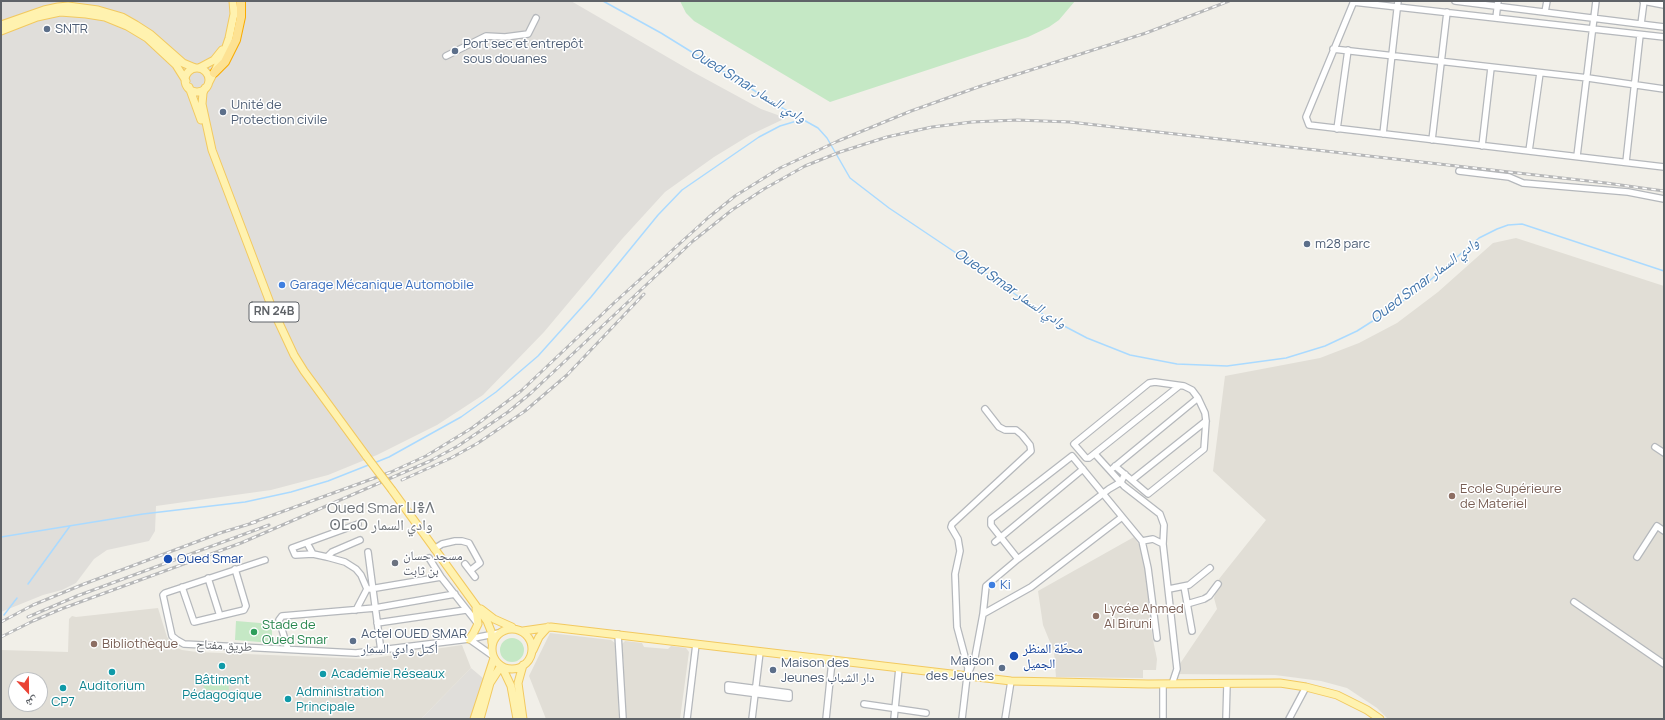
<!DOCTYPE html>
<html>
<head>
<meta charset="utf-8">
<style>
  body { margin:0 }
  #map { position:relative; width:1665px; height:720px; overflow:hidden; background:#f1efe8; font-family:Manrope,"Noto Naskh Arabic",sans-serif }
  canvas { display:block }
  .frame { position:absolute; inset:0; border:2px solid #5f6368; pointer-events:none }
  .north { position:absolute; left:8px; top:672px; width:40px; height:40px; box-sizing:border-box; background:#fff; border:1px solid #bfc1c3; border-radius:50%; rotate:158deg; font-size:11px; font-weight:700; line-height:16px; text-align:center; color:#5f6368 }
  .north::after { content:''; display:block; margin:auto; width:14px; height:18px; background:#ea4335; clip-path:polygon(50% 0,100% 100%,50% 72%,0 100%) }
</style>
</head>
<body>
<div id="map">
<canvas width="1665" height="720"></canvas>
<div class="frame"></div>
<div class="north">ش</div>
</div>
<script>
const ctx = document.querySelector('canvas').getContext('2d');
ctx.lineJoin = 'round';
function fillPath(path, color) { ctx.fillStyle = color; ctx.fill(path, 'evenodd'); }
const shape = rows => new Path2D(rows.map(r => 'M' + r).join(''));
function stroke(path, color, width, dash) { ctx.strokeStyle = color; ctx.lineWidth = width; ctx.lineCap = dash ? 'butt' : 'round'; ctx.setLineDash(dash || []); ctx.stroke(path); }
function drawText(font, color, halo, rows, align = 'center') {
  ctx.font = font + ' Manrope,"Noto Naskh Arabic","Noto Sans Tifinagh",sans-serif'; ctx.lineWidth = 3; ctx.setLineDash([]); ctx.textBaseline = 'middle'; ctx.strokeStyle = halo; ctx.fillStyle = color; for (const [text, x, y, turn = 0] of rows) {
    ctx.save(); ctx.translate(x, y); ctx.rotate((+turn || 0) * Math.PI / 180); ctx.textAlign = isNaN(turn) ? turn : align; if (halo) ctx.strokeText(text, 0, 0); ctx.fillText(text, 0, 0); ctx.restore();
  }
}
const industrial = shape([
  [1,1,571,1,693,72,761,109,786,118,750,135,714,157,665,192,622,239,544,332,483,395,437,425,377,455,328,475,271,490,156,506,155,531,149,541,107,550,94,559,76,583,62,590,43,595,1,612],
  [471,668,484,679,471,719,421,719]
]);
const education = shape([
  [1516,238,1664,286,1664,719,1388,719,1377,708,1347,688,1321,681,1275,675,1173,674,1217,609,1214,598,1219,579,1266,520,1213,471,1225,376,1320,358,1359,343,1397,323,1438,292,1493,243],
  [1134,537,1140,546,1145,567,1152,635,1157,659,1156,670,1143,670,1143,678,1056,677,1054,652,1043,625,1038,591],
  [158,608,167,637,175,647,182,650,197,652,367,659,462,645,471,668,421,719,1,719,1,650,68,652,69,619,72,616,76,617],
  [16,680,40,680,40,704,16,704],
  [550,633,611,640,615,643,617,671,624,669,622,644,625,641,642,643,644,647,668,649,671,646,686,648,689,652,680,719,625,719,625,695,618,695,619,719,546,719,529,676]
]);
const green = shape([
  [680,1,1075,1,1059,20,1049,27,1028,37,830,102,694,21,686,13],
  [236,621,272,624,272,643,235,640],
  '500 650a12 12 0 1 1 24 0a12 12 0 1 1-24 0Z',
  [203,678,228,678,229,690,204,690]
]);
const stream = shape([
  [603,1,661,33,784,109,818,128,827,138,850,178,889,208,980,269,1047,317,1087,338,1130,355,1177,364,1227,366,1286,358,1325,346,1357,331,1390,310,1421,288,1479,238,1497,229,1508,225,1522,224,1664,271],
  [374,463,389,457,461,417,496,392,538,356,591,297,658,215,682,190,759,137,780,126,800,120],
  [1,537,143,514,245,502,291,492,328,481,371,464],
  [28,584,70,526],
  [4,615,17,598]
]);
const minor = shape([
  [1354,1,1306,117,1309,125,1664,167],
  [1455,1,1664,27],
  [1643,1,1664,5],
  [1353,2,1664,37],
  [1545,12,1547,1],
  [1496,18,1498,1],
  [1641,24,1644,1],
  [1333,49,1588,78,1664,89],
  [446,56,486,36,505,37,528,34,536,18],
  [1337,129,1348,50],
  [1383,134,1398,1],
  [1432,140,1447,12],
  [1482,146,1491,68],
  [1529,151,1540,73],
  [1577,156,1596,1],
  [1626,162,1640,35],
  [1459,171,1509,177,1523,183,1628,192,1664,199],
  [1655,447,1664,453],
  [1095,454,1124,486,1160,514,1164,525,1163,544],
  [1115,466,1148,494,1204,449,1206,421,1205,413,1198,398,1192,390,1184,386,1155,382,1149,383,1144,387,1074,444,1086,458,1089,458,1179,386],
  [1113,468,1198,398],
  [1132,480,1206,421],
  [1142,541,1153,539,1163,544,1177,669,1172,684],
  [995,542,1083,469],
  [307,543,313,554],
  [434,549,442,544,455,541,462,541,469,543,480,563,471,570],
  [368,552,381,651],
  [327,557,332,552,360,540],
  [1637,557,1657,526,1664,531],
  [429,558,441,577,478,624],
  [1018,559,991,525,991,519,1072,456,1142,541,1148,568,1157,638],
  [265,560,165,593,163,595,172,636,177,640,184,644,356,653,469,639,499,633],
  [465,564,475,577],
  [208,578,220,616],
  [1184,586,1192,631],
  [182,587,194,622,244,610,246,606,235,569],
  [370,589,441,577],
  [1169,589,1189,585,1210,568],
  [1574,602,1664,664],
  [1187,604,1204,599,1209,596,1218,584],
  [356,610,367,589,361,575,356,569,345,562,327,557,313,554,295,555,292,548,358,524],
  [983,614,986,586,1018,559,1109,489,1121,482,1125,474],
  [377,623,466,610],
  [618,634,623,719],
  [469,639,493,656],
  [288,649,279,620,282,616,375,608,455,594],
  [968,674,975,657,983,614,1031,587,1122,517],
  [1163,684,1163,719],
  [728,685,789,693,789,698,728,690,728,685],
  [864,704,926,713],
  [687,719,696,644],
  [752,719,760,652],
  [826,719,832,661],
  [894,719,899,668],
  [962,719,968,668,957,627,955,574,960,551,958,539,951,527,952,524,1031,451,1030,445,1022,435,1016,430,1005,430,999,427,985,409],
  [1005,719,1011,681],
  [1226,719,1227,684],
  [1289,719,1306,687]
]);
const major = shape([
  [1,25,44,10,58,7,68,6,98,10,122,17,136,25,150,34,183,63,195,68],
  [1,31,37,17,60,12,86,14,105,17,127,26,147,38,176,65,186,81],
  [199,68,214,60,222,50],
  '185 80a12 12 0 1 1 24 0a12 12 0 1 1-24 0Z',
  [209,82,224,53,229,38,234,14,233,1],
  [189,87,201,120],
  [205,88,203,93,202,104,212,150,272,308,294,355,304,371,367,457],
  [392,490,487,621,491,631,492,643],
  [481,609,494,619,512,627],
  '492 649a20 20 0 1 1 40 0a20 20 0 1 1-40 0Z',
  [523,631,551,627,1011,681,1148,684,1280,683,1306,687,1337,695,1367,710,1380,719],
  [469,639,473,634,478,624,476,609],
  [533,650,539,637,548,627],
  [523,665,518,683,523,719],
  [502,667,511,686,517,719],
  [474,719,494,658],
  [480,719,490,683,501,666]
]);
const highway = shape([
  [214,73,225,62,236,40,241,17,241,1]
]);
const rail = shape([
  [402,480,451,458,478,443,525,411,567,375,644,294],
  [251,523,391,472,426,456,472,428,521,391,615,302,709,217,735,196,780,168,838,141,911,111,981,86,1146,33,1229,1],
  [28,617,77,596,269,525],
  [1,622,33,605,84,584,220,533,256,522],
  [1,637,33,621,61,609,241,543,430,461,458,446,508,412,531,393,693,241,732,210,764,189,805,166,840,152,887,137,932,127,972,122,1017,120,1070,122,1606,183,1664,191]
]);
const majorBridge = shape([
  [367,457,392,490]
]);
const markers = [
  [47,29,4,"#5c6f8a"],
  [455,51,4,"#5c6f8a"],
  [223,112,4,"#5c6f8a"],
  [1307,244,4,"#5c6f8a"],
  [282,285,4,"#3f7fe0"],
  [1452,496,4,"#8d6e63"],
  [168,559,5,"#1a4fb4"],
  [395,563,4,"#6b7280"],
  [992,585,4,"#3f7fe0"],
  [1096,616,4,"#8d6e63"],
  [254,632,4,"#2e9e5b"],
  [353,641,4,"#5c6f8a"],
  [94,644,4,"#8d6e63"],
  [1014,656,5,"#1a4fb4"],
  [222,666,4,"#0f9aa8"],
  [1002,668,4,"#5c6f8a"],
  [773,670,4,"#5c6f8a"],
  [112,672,4,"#0f9aa8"],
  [323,674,4,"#0f9aa8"],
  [63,688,4,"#0f9aa8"],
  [288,699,4,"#0f9aa8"]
];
const shields = [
  [274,312,50]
];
const shieldNames = [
  ["RN 24B",274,312]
];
const serviceNames = [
  ["SNTR",55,29],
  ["Port sec et entrepôt",463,44],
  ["sous douanes",463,59],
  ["Unité de",231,105],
  ["Protection civile",231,120],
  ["m28 parc",1315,244],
  ["Actel OUED SMAR",361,634],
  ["أكتل وادي السمار",361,649],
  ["Maison",994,661,"right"],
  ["des Jeunes",994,676,"right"],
  ["Maison des",781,663],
  ["Jeunes دار الشباب",781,678]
];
const shopNames = [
  ["Garage Mécanique Automobile",290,285],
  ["Ki",1000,585]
];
const educationNames = [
  ["Ecole Supérieure",1460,489],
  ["de Materiel",1460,504],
  ["Lycée Ahmed",1104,609],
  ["Al Biruni",1104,624],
  ["Bibliothèque",102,644]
];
const worshipNames = [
  ["مسجد حسان",403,556],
  ["بن ثابت",403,571]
];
const transitNames = [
  ["Oued Smar",177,559],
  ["محطّة المنظر",1023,649],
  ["الجميل",1023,664]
];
const leisureNames = [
  ["Stade de",262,625],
  ["Oued Smar",262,640]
];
const streetNames = [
  ["طريق مفتاح",224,646,3]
];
const cultureNames = [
  ["Académie Réseaux",331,674,"left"],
  ["Bâtiment",222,680],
  ["Pédagogique",222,695],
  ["Auditorium",112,686],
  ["Administration",296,692,"left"],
  ["Principale",296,707,"left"],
  ["CP7",63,702]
];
const waterNames = [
  ["Oued Smar وادي السمار",748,86,31],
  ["Oued Smar وادي السمار",1425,281,-37],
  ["Oued Smar وادي السمار",1010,289,34]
];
const quarterNames = [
  ["Oued Smar ⵡⴻⴷ",381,509],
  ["ⵙⵎⴰⵔ وادي السمار",381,526]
];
fillPath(industrial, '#e0deda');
fillPath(education, '#e1ded6');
fillPath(green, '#c5e8c5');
stroke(stream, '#aadaff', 1.5);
stroke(minor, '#b5b8bc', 8);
stroke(major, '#f2c960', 9);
stroke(highway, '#f9ab00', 10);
stroke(minor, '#fff', 5.5);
stroke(major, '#fff2af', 7);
stroke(highway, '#fde293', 8);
stroke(rail, '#b6b7b8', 3);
stroke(rail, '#fff', 1.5, [4.5]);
stroke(majorBridge, '#f2c960', 9, []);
stroke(majorBridge, '#fff2af', 7);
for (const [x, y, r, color] of markers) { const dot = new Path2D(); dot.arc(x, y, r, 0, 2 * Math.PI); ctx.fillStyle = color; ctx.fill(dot); stroke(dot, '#fff', 1.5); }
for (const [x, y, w] of shields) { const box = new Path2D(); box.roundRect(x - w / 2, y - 10, w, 20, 3); ctx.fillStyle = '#fff'; ctx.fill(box); stroke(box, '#5f6368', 1); }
drawText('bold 12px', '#5f6368', null, shieldNames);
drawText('13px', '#4e5e75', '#fff', serviceNames, 'left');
drawText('13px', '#366cbe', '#fff', shopNames, 'left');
drawText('13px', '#785e54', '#fff', educationNames, 'left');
drawText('13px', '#5b616d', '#fff', worshipNames, 'left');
drawText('13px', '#164399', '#fff', transitNames, 'left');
drawText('13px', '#27864d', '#fff', leisureNames, 'left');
drawText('13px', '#5f6368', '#fff', streetNames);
drawText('13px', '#0d838f', '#fff', cultureNames);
drawText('italic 14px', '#4174aa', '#fff', waterNames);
drawText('15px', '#70757a', '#fff', quarterNames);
</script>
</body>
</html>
